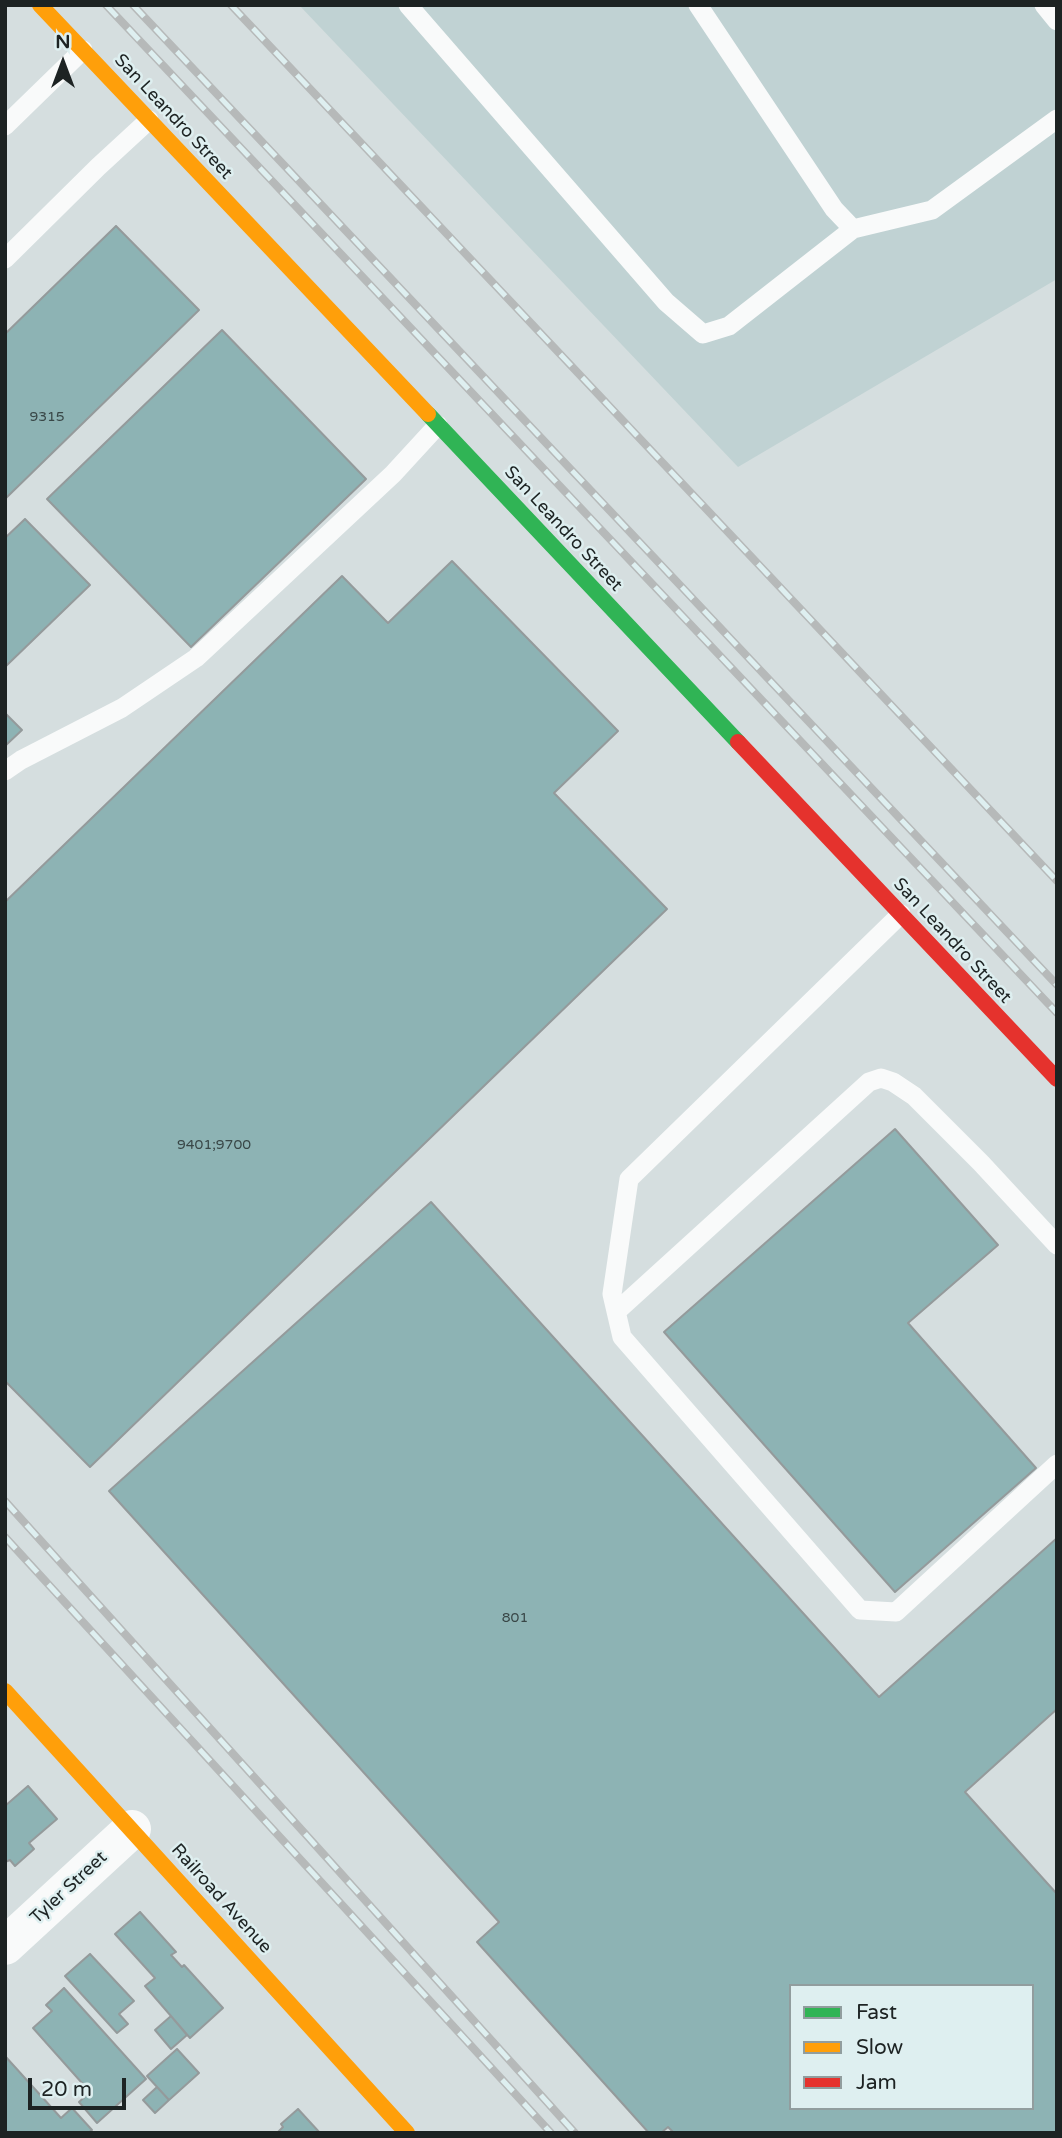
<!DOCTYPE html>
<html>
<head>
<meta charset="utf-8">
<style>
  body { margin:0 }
  #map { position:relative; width:1062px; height:2138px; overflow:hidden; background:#d5dedf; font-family:"Varela Round",sans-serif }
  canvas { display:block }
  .frame { position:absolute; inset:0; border:7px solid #1d2323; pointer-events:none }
  .legend { position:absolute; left:789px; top:1984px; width:245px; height:126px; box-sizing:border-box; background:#deeff0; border:2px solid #919d9e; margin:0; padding:9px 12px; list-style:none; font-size:21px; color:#1d2323 }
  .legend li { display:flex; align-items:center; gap:14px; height:35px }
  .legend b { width:35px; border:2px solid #919d9e }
  .north { position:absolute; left:28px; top:28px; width:70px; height:70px; -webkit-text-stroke:5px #deeff0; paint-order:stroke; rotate:0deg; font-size:19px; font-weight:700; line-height:28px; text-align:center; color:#1d2323 }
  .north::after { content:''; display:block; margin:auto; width:24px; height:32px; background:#1d2323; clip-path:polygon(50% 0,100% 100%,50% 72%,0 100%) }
  .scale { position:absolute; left:28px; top:2078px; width:98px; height:32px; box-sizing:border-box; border:4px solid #1d2323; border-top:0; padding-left:9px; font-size:21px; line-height:24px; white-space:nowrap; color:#1d2323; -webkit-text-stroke:5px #deeff0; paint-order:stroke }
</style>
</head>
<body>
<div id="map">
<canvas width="1062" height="2138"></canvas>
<div class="frame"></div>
<ul class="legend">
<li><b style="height:9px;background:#30b455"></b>Fast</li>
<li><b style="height:9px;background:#ff9f0a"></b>Slow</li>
<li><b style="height:9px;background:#e5322d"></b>Jam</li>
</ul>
<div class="north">N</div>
<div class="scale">20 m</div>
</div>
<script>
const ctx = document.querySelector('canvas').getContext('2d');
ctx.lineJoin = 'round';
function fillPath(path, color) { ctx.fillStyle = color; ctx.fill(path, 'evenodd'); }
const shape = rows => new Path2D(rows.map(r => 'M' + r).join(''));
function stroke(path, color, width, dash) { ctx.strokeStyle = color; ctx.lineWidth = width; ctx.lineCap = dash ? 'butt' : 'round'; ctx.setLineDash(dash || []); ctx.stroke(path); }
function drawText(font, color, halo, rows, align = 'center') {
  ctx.font = font + ' "Varela Round",sans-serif'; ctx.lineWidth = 5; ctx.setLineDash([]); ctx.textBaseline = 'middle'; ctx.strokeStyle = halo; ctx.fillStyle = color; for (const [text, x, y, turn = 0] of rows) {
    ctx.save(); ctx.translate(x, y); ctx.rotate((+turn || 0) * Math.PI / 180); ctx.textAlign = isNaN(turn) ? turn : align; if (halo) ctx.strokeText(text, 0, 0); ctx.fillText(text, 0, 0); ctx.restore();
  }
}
const built = shape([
  [299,5,1057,5,1057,279,738,467]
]);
const building = shape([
  [116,226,199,310,5,499,5,334,116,226],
  [222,330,366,479,191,647,47,499,222,330],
  [25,519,90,585,5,667,5,538,25,519],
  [452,561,618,731,554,793,667,909,90,1467,5,1381,5,902,342,576,388,623,452,561],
  [5,713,22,730,5,746,5,713],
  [895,1129,998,1245,908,1323,1036,1468,895,1592,664,1332,895,1129],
  [431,1202,879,1697,1057,1538,1057,1709,965,1792,1057,1894,1057,2133,674,2133,668,2127,661,2133,649,2133,477,1942,499,1922,109,1491,431,1202],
  [791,1986,1032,1986,1032,2108,791,2108,791,1986],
  [28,1786,57,1819,29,1843,34,1849,15,1866,10,1860,5,1862,5,1806,28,1786],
  [140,1912,176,1952,171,1955,182,1967,184,1965,223,2008,190,2038,145,1986,155,1978,115,1934,140,1912],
  [90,1954,134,2001,119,2014,128,2024,117,2033,65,1976,90,1954],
  [64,1988,146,2079,97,2123,79,2102,90,2092,33,2028,52,2011,46,2005,64,1988],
  [171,2016,187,2035,171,2049,155,2030,171,2016],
  [177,2049,199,2073,169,2100,147,2076,177,2049],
  [5,2056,61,2118,72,2108,92,2130,88,2133,5,2133,5,2056],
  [157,2087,169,2100,155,2113,143,2100,157,2087],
  [298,2109,320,2133,277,2133,283,2127,281,2124,298,2109]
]);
const lane = shape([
  [408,5,666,302,703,334,729,326,853,229],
  [698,5,834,209,853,229,932,210,1057,119],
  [1044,5,1057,21],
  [5,126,83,50],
  [5,259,98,167,149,120],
  [5,771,21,760,122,708,196,658,393,474,438,425],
  [901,914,629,1179,612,1294,622,1337,860,1610,896,1612,1057,1464],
  [616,1312,869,1082,881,1078,893,1082,914,1096,981,1163,1057,1245]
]);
const street = shape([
  [5,1946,132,1829]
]);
const fast = shape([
  [428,414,738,742]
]);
const slow = shape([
  [40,5,428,414],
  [5,1691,407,2133]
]);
const jam = shape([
  [738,742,1057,1079]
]);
const rail = shape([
  [106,5,1057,1013],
  [133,5,1057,985],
  [231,5,1057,881],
  [5,1501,575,2133],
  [5,1537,551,2133]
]);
const numberNames = [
  ["9315",47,417],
  ["9401;9700",214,1145],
  ["801",515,1618]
];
const streetNames = [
  ["San Leandro Street",173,117,47],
  ["San Leandro Street",563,529,47],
  ["San Leandro Street",952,941,47],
  ["Tyler Street",69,1888,-43],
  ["Railroad Avenue",221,1899,48]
];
fillPath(built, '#c0d2d3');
fillPath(building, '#8db3b4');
stroke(building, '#949a9b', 2);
stroke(lane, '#f9fafa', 19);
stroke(street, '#f9fafa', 38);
stroke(fast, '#30b455', 16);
stroke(slow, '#ff9f0a', 16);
stroke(jam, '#e5322d', 16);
stroke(rail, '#b6b9b9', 8);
stroke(rail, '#deeff0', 5, [16]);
drawText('14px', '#394747', null, numberNames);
drawText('18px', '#1d2323', '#deeff0', streetNames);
</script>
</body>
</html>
